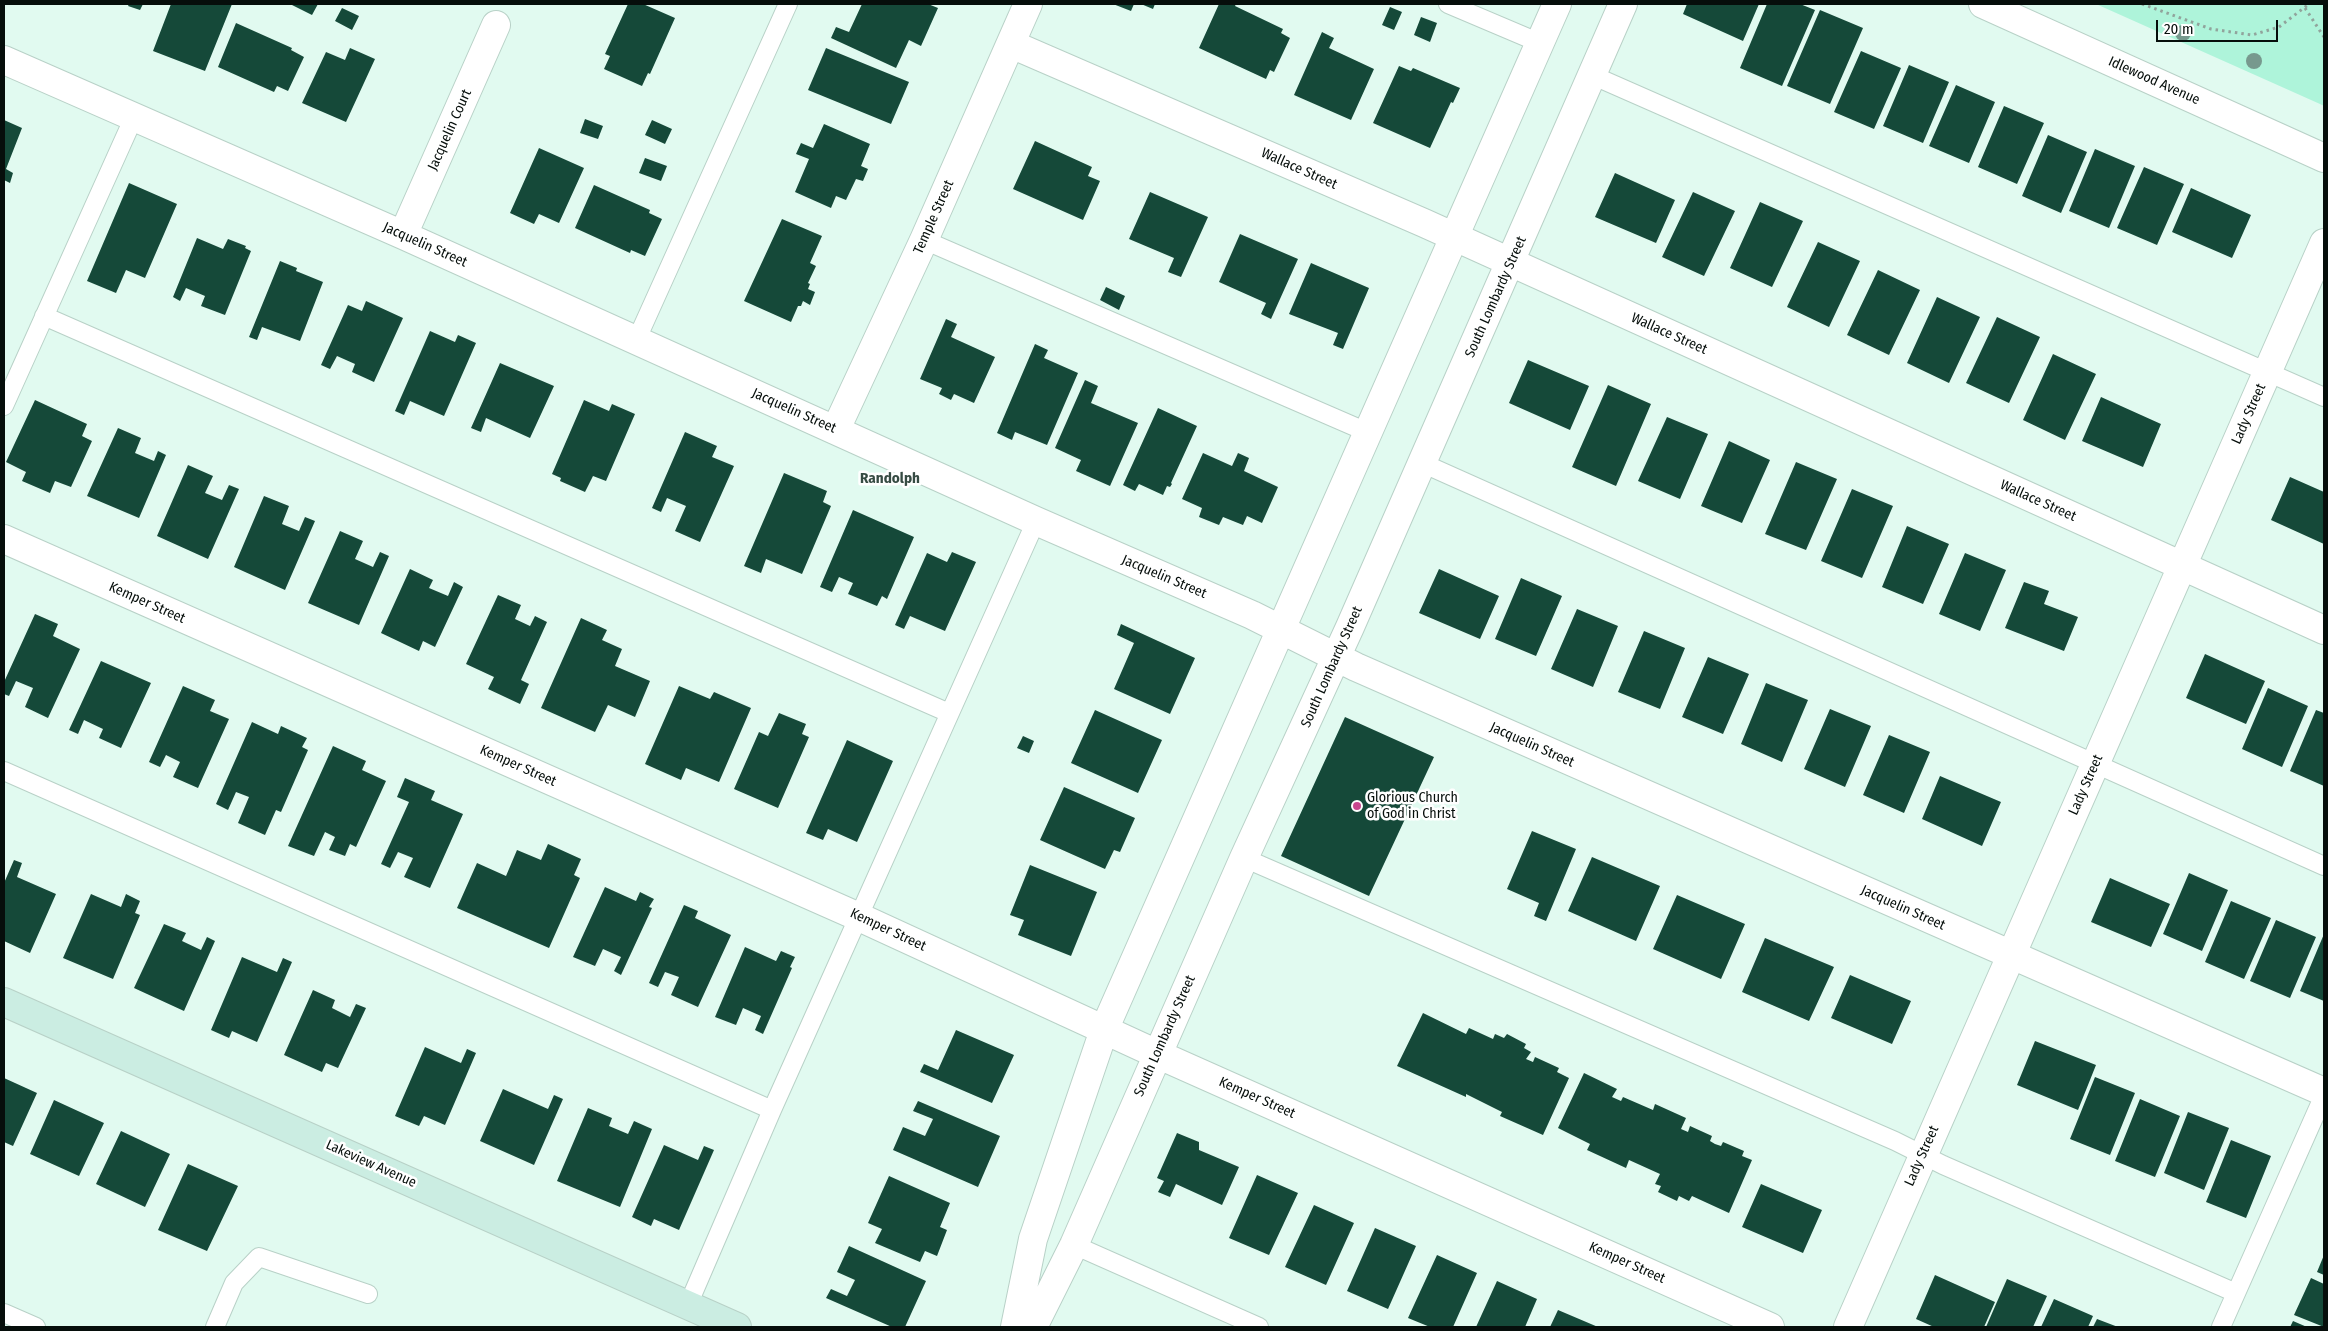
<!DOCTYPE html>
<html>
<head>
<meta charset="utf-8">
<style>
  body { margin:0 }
  #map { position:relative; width:2328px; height:1331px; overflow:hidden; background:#e1faf0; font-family:"Fira Sans Condensed",sans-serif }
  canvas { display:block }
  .frame { position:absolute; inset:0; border:5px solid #060e0b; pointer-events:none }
  .scale { position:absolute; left:2156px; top:20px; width:122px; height:22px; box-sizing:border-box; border:2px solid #060e0b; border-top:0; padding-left:6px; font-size:15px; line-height:18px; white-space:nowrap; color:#060e0b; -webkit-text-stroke:4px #fff; paint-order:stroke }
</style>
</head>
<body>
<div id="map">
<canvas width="2328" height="1331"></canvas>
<div class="frame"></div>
<div class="scale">20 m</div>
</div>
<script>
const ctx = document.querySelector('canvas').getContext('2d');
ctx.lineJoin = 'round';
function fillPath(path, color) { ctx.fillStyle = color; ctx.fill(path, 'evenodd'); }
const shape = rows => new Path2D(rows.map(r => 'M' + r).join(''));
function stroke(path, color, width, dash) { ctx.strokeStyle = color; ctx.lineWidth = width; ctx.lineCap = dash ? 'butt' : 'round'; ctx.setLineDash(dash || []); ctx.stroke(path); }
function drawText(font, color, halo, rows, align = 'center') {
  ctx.font = font + ' "Fira Sans Condensed",sans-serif'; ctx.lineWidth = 5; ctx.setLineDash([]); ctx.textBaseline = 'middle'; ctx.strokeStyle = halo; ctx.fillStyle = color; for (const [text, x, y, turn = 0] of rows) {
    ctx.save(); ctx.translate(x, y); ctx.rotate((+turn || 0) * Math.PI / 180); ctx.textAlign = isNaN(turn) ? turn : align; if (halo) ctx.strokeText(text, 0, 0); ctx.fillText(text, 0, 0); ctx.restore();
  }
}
const green = shape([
  [2096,4,2324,4,2324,106,2320,104]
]);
const building = shape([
  [129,4,143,4,140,10,128,6],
  [171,4,232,4,205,71,153,51],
  [290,4,318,4,312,15],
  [628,4,643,4,675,18,650,74,648,73,642,86,604,69,610,56,605,54],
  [862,4,928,4,938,8,921,46,909,40,896,68,831,38,836,27,849,32],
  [1113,4,1134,4,1131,11],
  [1141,4,1155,4,1153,9],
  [1219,4,1236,4,1235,6,1283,29,1281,33,1290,38,1274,72,1270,70,1266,79,1199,48],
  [1687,4,1759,4,1743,41,1683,14],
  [1767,4,1800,4,1815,10,1782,86,1740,68],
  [1390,7,1402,12,1394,30,1382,25],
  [342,8,359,16,352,30,335,21],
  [1820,10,1863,28,1830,104,1787,86],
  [1421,17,1437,23,1430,42,1414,35],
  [236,23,292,48,291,50,304,57,288,91,277,86,274,92,218,67],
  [1322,32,1334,38,1329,48,1374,69,1351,120,1294,95],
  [350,48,375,59,346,122,302,103,326,52,345,60],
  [826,48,909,82,891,124,808,90],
  [1861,51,1901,68,1874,129,1834,112],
  [1909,65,1949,82,1923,143,1883,126],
  [1399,66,1411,71,1413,68,1460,88,1453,103,1451,102,1430,148,1373,123],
  [1956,85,1995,102,1969,163,1929,146],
  [2004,106,2044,123,2017,184,1978,167],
  [585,119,603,126,598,139,580,133],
  [4,120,22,128,6,169,13,173,10,183,4,180],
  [652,120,672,129,665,144,645,135],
  [824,124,870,144,861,166,868,169,863,181,856,179,846,200,836,196,831,208,795,192,809,159,796,154,801,143,813,148],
  [2048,135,2087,152,2061,213,2022,196],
  [1035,141,1092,167,1088,176,1100,181,1083,220,1013,189],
  [539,148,584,168,559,223,539,214,534,224,510,213],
  [2095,149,2135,166,2109,228,2069,211],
  [645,158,667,166,661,181,639,173],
  [2144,167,2184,184,2157,245,2117,228],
  [1615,173,1675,200,1656,243,1595,217],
  [129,183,177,204,145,278,126,270,116,293,87,281],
  [594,185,650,210,649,213,662,219,645,256,631,250,630,253,575,228],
  [2191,188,2251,215,2232,258,2172,232],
  [1150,192,1208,217,1181,277,1168,272,1174,258,1129,239],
  [1693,192,1735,211,1704,276,1662,257],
  [1760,202,1803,221,1772,287,1730,268],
  [782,219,822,236,810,263,816,266,808,283,810,284,808,289,815,292,810,305,803,301,801,306,798,306,791,322,744,301],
  [1240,234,1298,259,1271,319,1261,314,1266,303,1219,282],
  [197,238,223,249,228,239,246,246,245,248,251,251,225,315,201,306,205,296,186,288,180,301,173,297],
  [1818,242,1860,261,1829,327,1787,307],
  [280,261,297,268,296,271,323,282,300,341,262,327,257,340,249,337],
  [1311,263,1369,288,1343,349,1333,345,1338,333,1289,314],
  [1878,270,1920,290,1889,355,1847,335],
  [1106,287,1125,296,1119,310,1100,300],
  [1937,297,1980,317,1949,383,1907,363],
  [366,301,403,318,374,382,352,372,355,364,337,356,330,369,321,365,348,305,362,311],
  [1997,317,2040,337,2009,403,1966,383],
  [946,319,957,324,951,337,995,357,974,403,954,394,951,400,939,394,942,388,920,379],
  [430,331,455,342,458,335,476,343,444,416,410,401,404,415,395,411],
  [1035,344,1048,350,1044,358,1078,373,1047,445,1015,432,1012,440,997,433],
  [2053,354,2096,374,2065,440,2023,420],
  [1528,360,1589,386,1570,430,1509,403],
  [500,363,554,386,530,438,486,418,481,432,471,428],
  [1085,380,1098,386,1091,403,1138,423,1110,486,1076,471,1081,460,1055,448],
  [1608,385,1651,404,1616,486,1572,467],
  [2101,397,2161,424,2143,467,2082,441],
  [35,400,87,424,82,436,92,441,71,487,55,481,50,493,22,481,26,472,6,462],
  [584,400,609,411,612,404,635,414,606,481,593,476,585,492,560,481,561,478,552,474],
  [1158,408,1197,426,1171,483,1172,484,1170,487,1167,486,1163,495,1139,484,1135,491,1123,485],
  [1667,417,1708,434,1680,499,1638,481],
  [118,428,141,438,135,453,154,461,158,451,166,455,139,518,87,496],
  [685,432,717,446,712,457,734,466,700,542,675,531,686,506,667,498,661,512,652,508],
  [1729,441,1770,460,1742,523,1701,506],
  [1203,453,1232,466,1238,453,1249,458,1244,471,1278,487,1262,523,1247,516,1243,525,1223,517,1219,525,1199,517,1202,508,1182,499],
  [1796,462,1837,479,1806,550,1765,534],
  [188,465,213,476,205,493,222,500,229,485,239,489,208,559,157,536],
  [784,473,827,491,823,502,831,506,802,574,766,559,761,573,744,566],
  [2290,477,2324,492,2324,544,2271,520],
  [1852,489,1893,506,1862,578,1821,561],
  [264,496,289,506,282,524,299,531,305,517,315,521,285,590,234,567],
  [853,510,914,537,887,599,882,596,877,606,848,594,853,583,839,577,832,592,820,587],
  [1907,526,1949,544,1923,604,1882,587],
  [340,531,363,541,355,559,373,567,380,552,389,556,359,625,308,603],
  [952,552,976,562,945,631,910,616,904,629,895,625,927,553,947,562],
  [1965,553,2006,570,1980,631,1939,614],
  [410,569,433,580,429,588,448,596,454,582,463,587,435,647,423,641,419,651,381,633],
  [1439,569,1499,596,1480,639,1419,613],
  [1521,578,1562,596,1536,656,1495,639],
  [2024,582,2049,591,2044,604,2078,617,2064,651,2005,628],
  [498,595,521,605,515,619,530,626,535,616,547,622,521,680,529,684,520,704,488,689,494,677,466,664],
  [1577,609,1618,626,1593,687,1551,669],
  [35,614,58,624,53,636,80,649,48,718,25,707,33,688,16,681,9,696,4,694,4,682],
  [581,618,607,630,602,640,622,649,615,666,650,681,635,717,608,705,595,732,541,708],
  [1121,624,1195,658,1170,714,1114,689,1134,643,1117,635],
  [1644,631,1685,648,1660,709,1618,692],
  [2205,654,2265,681,2246,724,2186,698],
  [1708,657,1749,674,1723,734,1682,717],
  [101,661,151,683,121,748,99,738,103,729,84,720,78,734,69,730],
  [1766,683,1808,700,1782,762,1741,744],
  [183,686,215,700,210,711,229,719,198,788,173,777,180,762,166,755,160,767,149,762],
  [679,686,710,699,714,692,751,708,719,782,686,768,681,780,645,764],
  [2268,688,2308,706,2282,767,2242,749],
  [1830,709,1871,726,1845,787,1804,769],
  [1095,710,1162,740,1138,793,1071,763],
  [2316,710,2324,713,2324,786,2290,771],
  [779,713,806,724,802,734,809,737,778,808,734,789,759,732,768,736],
  [1345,717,1434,757,1369,896,1281,856],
  [252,722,278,734,281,726,307,738,302,747,308,750,281,812,276,810,265,835,238,823,249,797,236,792,228,810,216,804],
  [1889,735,1930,752,1904,813,1863,795],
  [1023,736,1034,741,1029,753,1017,748],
  [847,740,893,761,857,842,828,829,823,840,806,833],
  [333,746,366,761,362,770,386,781,356,847,350,844,345,856,329,850,335,837,325,832,314,856,288,846],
  [1940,776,2001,802,1982,846,1922,819],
  [405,778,435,791,431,800,463,814,430,888,404,877,413,858,398,852,390,868,381,864,409,802,397,797],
  [1064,787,1135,818,1120,852,1114,850,1105,869,1040,840],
  [1532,831,1576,849,1546,921,1534,916,1539,903,1507,889],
  [548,844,581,859,574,875,580,878,549,948,457,908,477,863,506,876,517,850,541,860],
  [1592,857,1660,886,1636,941,1568,911],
  [14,860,22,863,17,877,56,894,30,953,4,941,4,883],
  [1030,865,1097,892,1071,956,1018,935,1024,920,1010,915],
  [2189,873,2228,890,2202,951,2163,934],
  [2110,878,2170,904,2151,947,2091,922],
  [605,887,636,901,640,892,654,899,649,907,652,908,621,975,614,971,621,957,603,949,595,966,573,957],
  [91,894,121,907,126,894,140,901,135,913,140,915,113,979,63,958],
  [1677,895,1745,924,1721,979,1653,949],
  [2231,901,2271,918,2244,979,2205,962],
  [684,905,698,911,695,918,731,935,698,1007,671,995,679,977,665,972,658,987,649,983],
  [2276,920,2316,937,2290,998,2250,981],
  [164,924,186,933,182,941,201,950,207,937,215,941,184,1011,134,988],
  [2324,934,2324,1001,2300,991],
  [1765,938,1834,967,1809,1021,1742,992],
  [745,947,776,961,781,951,795,957,790,967,792,968,763,1034,755,1030,761,1016,743,1008,736,1025,715,1017],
  [242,957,277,972,283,958,292,962,257,1042,232,1031,229,1038,211,1030],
  [1850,975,1911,1001,1892,1044,1831,1018],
  [313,990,335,1000,332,1008,350,1017,356,1004,366,1008,338,1068,326,1063,322,1072,284,1055],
  [1423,1013,1466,1034,1469,1028,1493,1039,1495,1034,1504,1038,1507,1034,1526,1044,1524,1048,1531,1052,1526,1059,1533,1062,1535,1057,1559,1068,1557,1072,1569,1078,1543,1135,1500,1116,1502,1112,1466,1094,1466,1097,1397,1066],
  [956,1030,1014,1055,992,1103,920,1072,924,1064,938,1070],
  [2035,1041,2096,1065,2078,1110,2017,1085],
  [425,1047,461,1063,467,1049,476,1053,445,1125,424,1116,419,1126,395,1116],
  [1584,1073,1617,1089,1612,1097,1621,1101,1623,1097,1653,1110,1655,1104,1686,1118,1681,1129,1688,1132,1690,1126,1712,1136,1710,1141,1715,1144,1721,1146,1723,1142,1744,1151,1742,1156,1752,1160,1729,1213,1692,1196,1689,1201,1679,1196,1677,1201,1658,1192,1661,1186,1655,1184,1660,1174,1629,1160,1626,1168,1587,1150,1590,1144,1558,1128],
  [2095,1077,2135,1093,2110,1155,2070,1139],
  [4,1078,37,1093,13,1146,4,1142],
  [503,1089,548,1109,554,1095,563,1099,534,1165,480,1141],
  [2140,1099,2180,1116,2155,1177,2115,1161],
  [54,1100,104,1123,79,1176,30,1154],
  [918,1101,1000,1136,978,1187,893,1150,903,1127,925,1136,933,1119,913,1111],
  [588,1108,612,1118,609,1126,628,1134,634,1121,652,1129,620,1207,557,1181],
  [2188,1112,2229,1128,2204,1190,2164,1173],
  [121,1131,170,1154,145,1207,96,1184],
  [1177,1133,1199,1142,1199,1150,1239,1167,1222,1205,1176,1184,1170,1197,1158,1192,1164,1181,1157,1178],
  [2231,1140,2271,1156,2246,1218,2206,1202],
  [664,1145,698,1160,704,1146,714,1150,679,1230,654,1219,651,1226,632,1217],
  [188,1164,238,1186,207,1251,158,1230],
  [1257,1175,1298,1193,1269,1255,1229,1238],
  [889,1176,950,1203,940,1227,947,1230,937,1256,925,1251,920,1262,875,1243,882,1229,868,1223],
  [1761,1184,1822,1210,1803,1253,1742,1227],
  [1314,1205,1354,1223,1326,1285,1285,1267],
  [1375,1228,1416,1246,1388,1309,1347,1291],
  [849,1246,926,1281,905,1327,892,1327,826,1298,831,1289,847,1296,855,1280,837,1272],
  [1437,1255,1477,1273,1453,1327,1430,1327,1408,1318],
  [2324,1255,2324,1275,2317,1272],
  [1935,1275,1995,1302,1984,1327,1934,1327,1916,1319],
  [2311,1278,2324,1284,2324,1327,2294,1315],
  [2007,1279,2047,1296,2033,1327,1986,1327],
  [1497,1281,1537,1299,1525,1327,1476,1327],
  [2054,1299,2093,1316,2088,1327,2041,1327],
  [1558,1310,1598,1327,1550,1327],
  [2097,1319,2118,1327,2093,1327],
  [2293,1321,2307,1327,2290,1327]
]);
const path = shape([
  [2142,4,2211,29,2252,35,2279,27,2309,4],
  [2305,8,2324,37]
]);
const lane = shape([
  [1448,4,1540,43],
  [1594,76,2324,397],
  [924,240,1367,432],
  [44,316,949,713],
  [636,341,788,4],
  [4,406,134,117],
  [1422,463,2324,866],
  [4,771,772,1110],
  [1244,858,1895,1141,1943,1165,2236,1293],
  [1074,1245,1259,1327],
  [688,1305,772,1110,1036,521],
  [4,1313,36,1327],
  [215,1327,234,1283,259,1257,368,1294],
  [2221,1327,2324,1095]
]);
const street = shape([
  [1983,4,2324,158],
  [1011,44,1424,223,2324,630],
  [4,60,403,235,1036,521,1252,615,1356,667,2324,1092],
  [403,235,496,25],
  [836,429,924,240,1028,4],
  [4,539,859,917,1157,1054,1770,1327],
  [1015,1327,1033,1239,1104,1030,1557,4],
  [1033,1327,1074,1245,1244,858,1350,627,1623,4],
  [1848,1327,2324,243]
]);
const secondary = shape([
  [4,1002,737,1327]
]);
const trees = [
  [2183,33],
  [2254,61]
];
const markers = [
  [1357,806,5,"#c8468e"]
];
const streetNames = [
  ["Idlewood Avenue",2154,81,24],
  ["Jacquelin Court",450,130,-66],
  ["Wallace Street",1299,169,24],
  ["Temple Street",934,217,-66],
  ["Jacquelin Street",425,245,24],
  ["South Lombardy Street",1496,297,-66],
  ["Wallace Street",1669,334,24],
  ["Jacquelin Street",794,411,24],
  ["Lady Street",2249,414,-66],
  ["Wallace Street",2038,501,24],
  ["Jacquelin Street",1164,577,23],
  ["Kemper Street",147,603,24],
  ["South Lombardy Street",1332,667,-66],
  ["Jacquelin Street",1532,745,24],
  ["Kemper Street",518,766,24],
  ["Lady Street",2086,785,-66],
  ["Jacquelin Street",1903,908,24],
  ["Kemper Street",888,930,25],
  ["South Lombardy Street",1165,1036,-66],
  ["Kemper Street",1257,1098,24],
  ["Lady Street",1922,1156,-66],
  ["Lakeview Avenue",371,1164,24],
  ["Kemper Street",1627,1263,24]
];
const poiNames = [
  ["Glorious Church",1367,798],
  ["of God in Christ",1367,814]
];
const neighbourhoodNames = [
  ["Randolph",890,479]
];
fillPath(green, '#aef4da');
fillPath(building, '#154939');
stroke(lane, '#b8d1c7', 20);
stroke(street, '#b8d1c7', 30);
stroke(secondary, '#b8d1c7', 30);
stroke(path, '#91a49c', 3, [2.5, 4]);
stroke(lane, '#fff', 18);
stroke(street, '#fff', 28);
stroke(secondary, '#cbede2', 28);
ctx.fillStyle = '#77998e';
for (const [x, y] of trees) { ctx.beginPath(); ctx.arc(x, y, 8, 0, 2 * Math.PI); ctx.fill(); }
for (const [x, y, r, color] of markers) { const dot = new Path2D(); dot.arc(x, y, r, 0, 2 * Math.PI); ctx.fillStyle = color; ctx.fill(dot); stroke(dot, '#fff', 2); }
drawText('14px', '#060e0b', '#fff', streetNames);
drawText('14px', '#060e0b', '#fff', poiNames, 'left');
drawText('bold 15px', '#364b43', '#fff', neighbourhoodNames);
</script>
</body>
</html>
